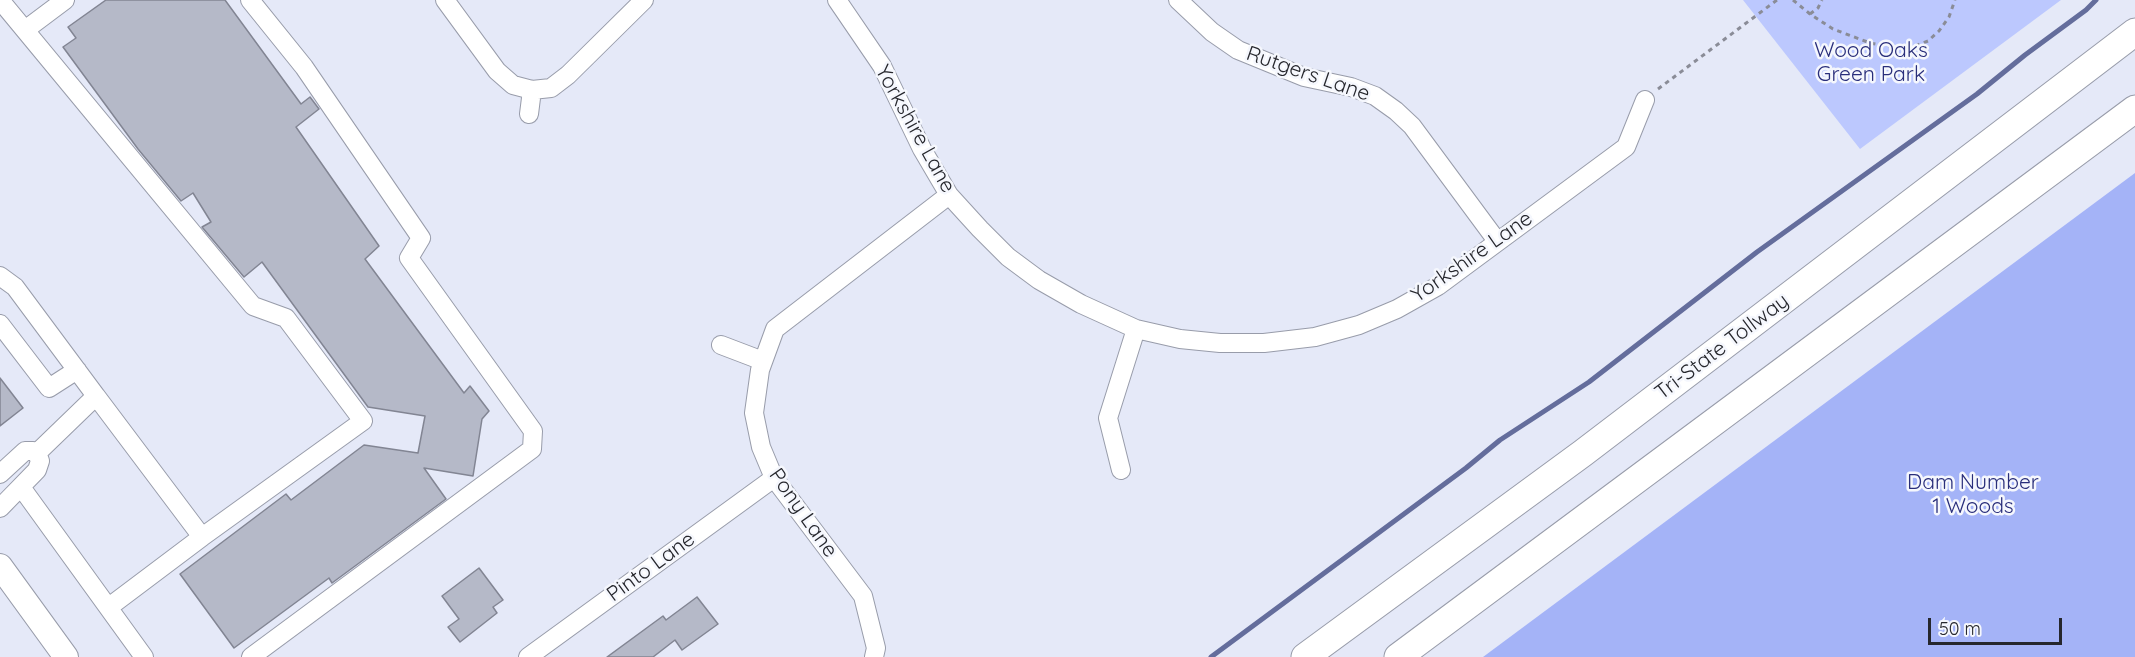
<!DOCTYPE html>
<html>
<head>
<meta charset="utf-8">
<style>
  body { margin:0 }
  #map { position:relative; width:2135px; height:657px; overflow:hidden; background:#e5e9f8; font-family:Quicksand,sans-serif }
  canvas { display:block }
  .scale { position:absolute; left:1928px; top:618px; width:134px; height:27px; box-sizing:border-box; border:3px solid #26272d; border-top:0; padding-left:8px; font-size:18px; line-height:21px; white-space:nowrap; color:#26272d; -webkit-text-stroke:4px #f5f7fd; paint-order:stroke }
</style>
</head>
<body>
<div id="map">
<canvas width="2135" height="657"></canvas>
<div class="scale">50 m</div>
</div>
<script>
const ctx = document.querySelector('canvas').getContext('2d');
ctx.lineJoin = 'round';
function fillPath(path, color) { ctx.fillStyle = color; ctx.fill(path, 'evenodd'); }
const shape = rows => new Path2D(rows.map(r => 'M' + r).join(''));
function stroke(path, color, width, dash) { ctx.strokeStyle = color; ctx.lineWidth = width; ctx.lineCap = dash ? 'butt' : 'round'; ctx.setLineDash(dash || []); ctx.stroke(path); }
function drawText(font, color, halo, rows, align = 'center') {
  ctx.font = font + ' Quicksand,sans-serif'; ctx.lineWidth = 5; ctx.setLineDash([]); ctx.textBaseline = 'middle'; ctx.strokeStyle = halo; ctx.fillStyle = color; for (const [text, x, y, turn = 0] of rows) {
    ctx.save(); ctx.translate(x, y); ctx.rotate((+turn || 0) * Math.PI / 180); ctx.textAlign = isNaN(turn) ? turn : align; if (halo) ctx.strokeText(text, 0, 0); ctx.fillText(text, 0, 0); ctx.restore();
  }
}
const green = shape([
  [1743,0,2061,0,1860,149]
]);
const forest = shape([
  [2135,173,2135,657,1483,657]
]);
const stream = shape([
  [1211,657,1466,468,1500,440,1589,382,1757,252,1977,94,2025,55,2086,10,2096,0]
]);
const building = shape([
  [106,0,225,0,301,104,310,97,319,109,296,127,379,246,365,259,464,393,470,386,489,411,482,419,473,476,424,468,446,499,332,583,329,578,234,648,180,574,286,494,291,500,364,445,418,453,425,416,368,407,262,262,244,277,202,227,211,222,193,193,181,201,138,149,63,47,76,38,68,27,106,0],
  [0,378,23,408,0,426,0,378],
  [479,568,503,600,493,607,497,613,460,642,448,627,459,619,442,596,479,568],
  [697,597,718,624,682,650,675,640,653,657,607,657,663,616,666,620,697,597]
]);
const path = shape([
  [1793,0,1810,14,1833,29,1870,43,1899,48,1915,46,1928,41,1939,31,1949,17,1955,0],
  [1810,14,1818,8,1822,0],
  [1658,89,1777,0]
]);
const minor = shape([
  [0,0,253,306,286,318,363,421,202,537],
  [250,0,304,67,421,238,409,258,533,431,532,449,251,657],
  [445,0,497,71,513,85,532,90,551,88,568,75,644,0],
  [837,0,882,66,922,149,949,195,980,229,1008,257,1039,280,1081,304,1136,329,1180,339,1220,343,1264,343,1315,337,1359,325,1397,309,1438,286,1626,147,1645,100],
  [1178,0,1212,32,1238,50,1304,77,1351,87,1375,96,1396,111,1412,126,1497,241],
  [25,30,65,0],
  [529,114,532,90],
  [0,276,15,287,96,396,37,453],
  [0,324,49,388,77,370],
  [721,345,763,361],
  [96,396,202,537,109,607],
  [1121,470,1108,418,1136,329],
  [0,474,25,451,33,451,37,453],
  [21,487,144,657],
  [0,508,37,470,40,461,37,453],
  [528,657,774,478],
  [874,657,876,648,863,596,774,478,761,447,754,413,760,370,775,329,949,195]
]);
const major = shape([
  [0,566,66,657]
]);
const highway = shape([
  [1305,657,1583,453,2135,32],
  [1398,657,2135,109]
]);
const parkNames = [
  ["Wood Oaks",1871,51],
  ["Green Park",1871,75],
  ["Dam Number",1973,483],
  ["1 Woods",1973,507]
];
const streetNames = [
  ["Rutgers Lane",1308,74,19],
  ["Yorkshire Lane",915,129,61],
  ["Yorkshire Lane",1472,257,-35],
  ["Tri-State Tollway",1722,347,-37],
  ["Pony Lane",803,513,55],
  ["Pinto Lane",651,567,-36]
];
fillPath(green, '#bcc8fe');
fillPath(forest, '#a4b3f7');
stroke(stream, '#646d9c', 5);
fillPath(building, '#b5b9c8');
stroke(building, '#828593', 1.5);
stroke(minor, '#989caa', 20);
stroke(major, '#989caa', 26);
stroke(highway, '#989caa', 29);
stroke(path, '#8a8c97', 3, [4.5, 4.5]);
stroke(minor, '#fff', 18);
stroke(major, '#fff', 24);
stroke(highway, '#fff', 27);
drawText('21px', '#292e7b', '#f5f7fd', parkNames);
drawText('21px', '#26272d', '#f5f7fd', streetNames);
</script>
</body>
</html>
